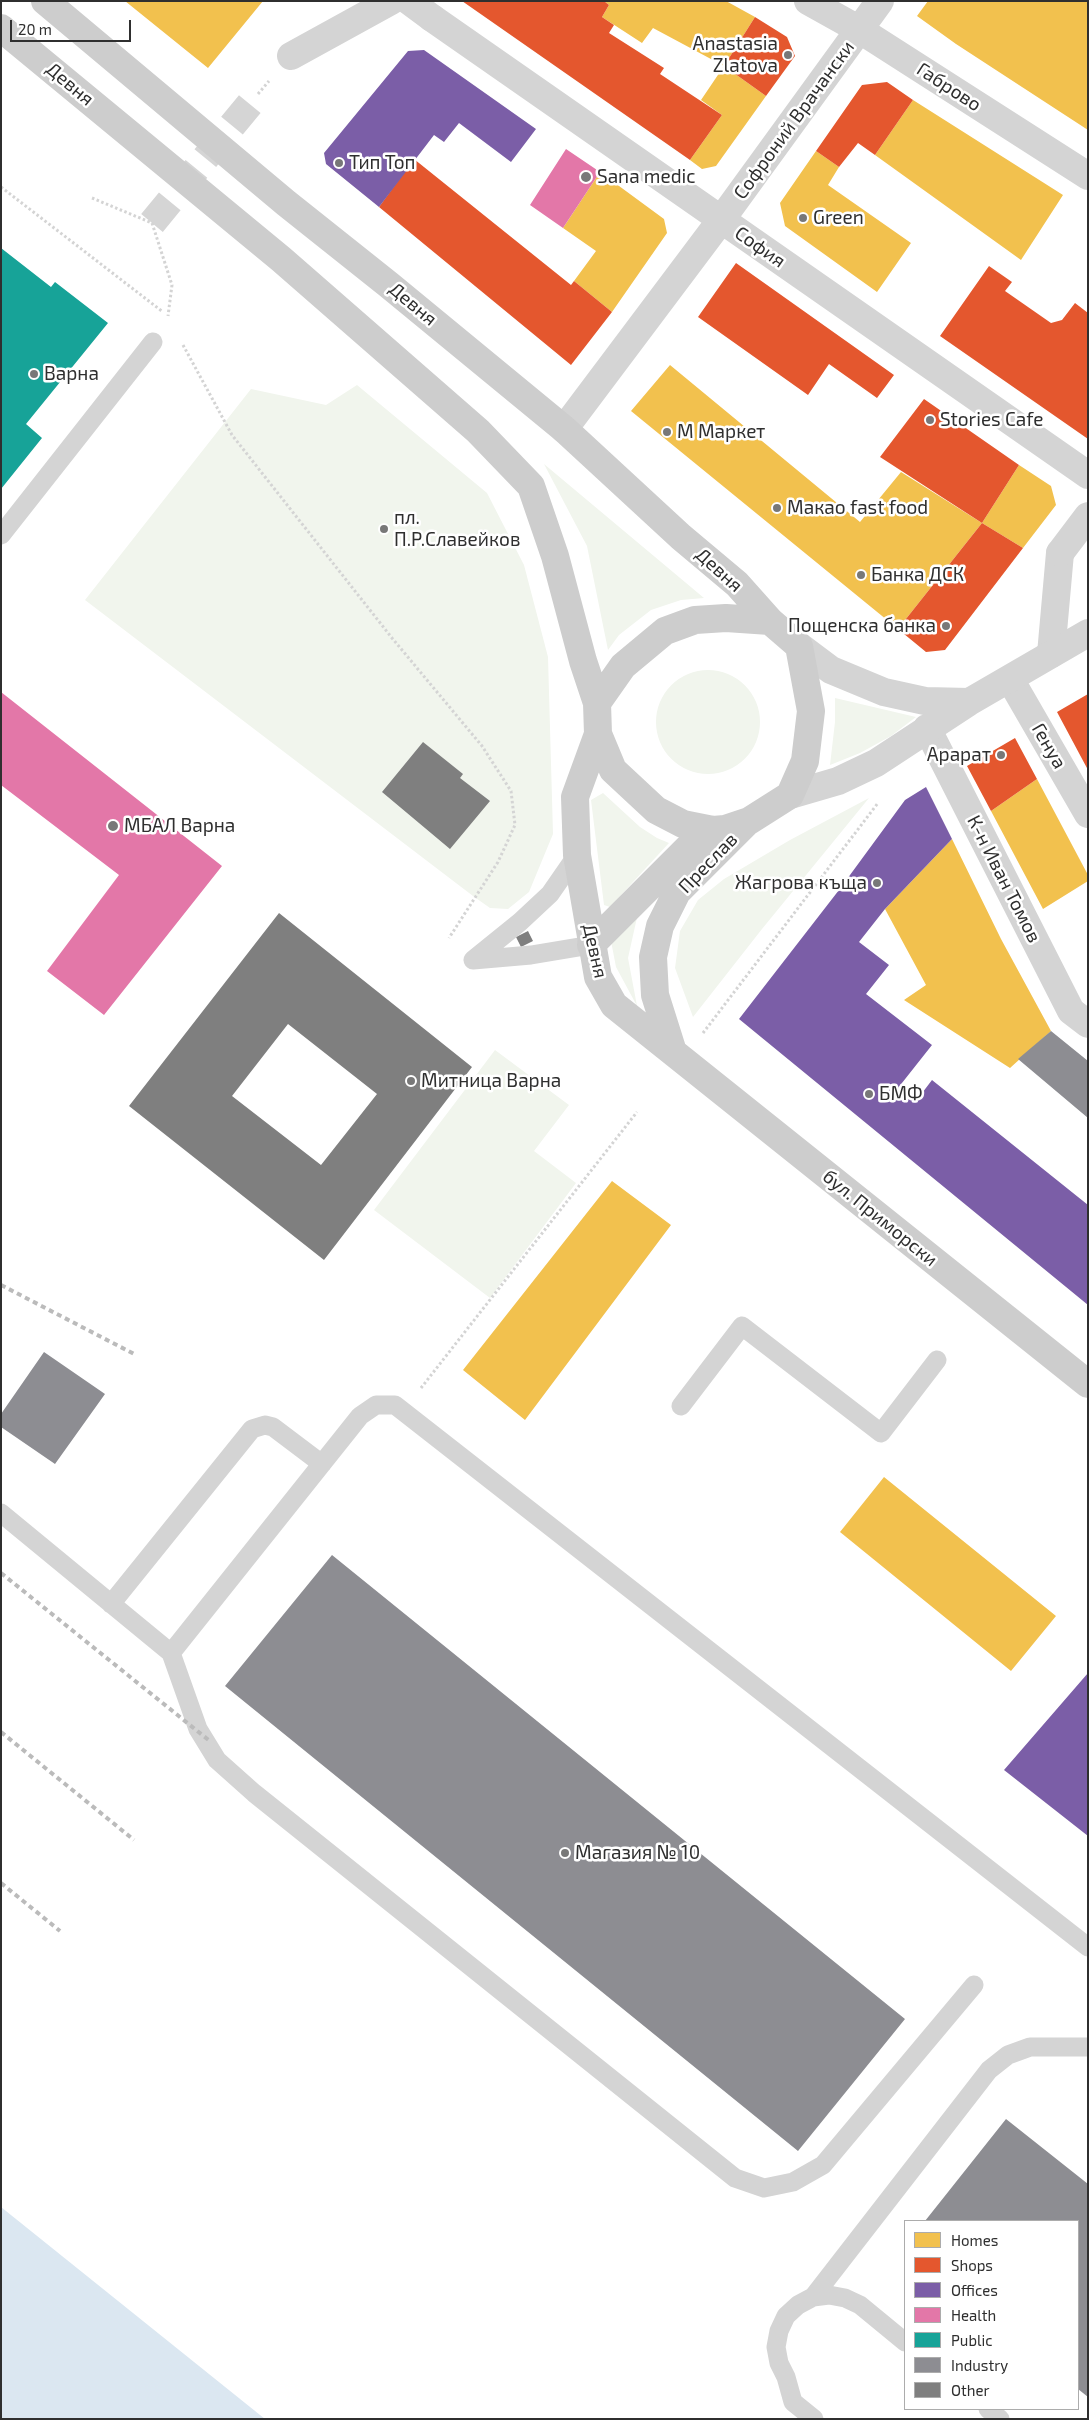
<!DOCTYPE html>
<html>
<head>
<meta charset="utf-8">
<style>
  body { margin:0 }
  #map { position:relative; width:1089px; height:2420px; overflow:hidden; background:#fff; font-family:"Exo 2",sans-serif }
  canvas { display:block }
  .frame { position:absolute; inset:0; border:2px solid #2f2f2f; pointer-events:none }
  .legend { position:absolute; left:904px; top:2220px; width:175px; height:190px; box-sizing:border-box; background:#fff; border:1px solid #acacac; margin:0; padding:6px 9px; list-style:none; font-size:15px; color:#2f2f2f }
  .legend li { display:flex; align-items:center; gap:10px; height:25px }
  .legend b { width:25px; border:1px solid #acacac }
  .scale { position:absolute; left:10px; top:20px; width:121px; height:22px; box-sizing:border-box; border:2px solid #2f2f2f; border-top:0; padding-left:6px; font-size:15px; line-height:18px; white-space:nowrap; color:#2f2f2f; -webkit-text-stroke:4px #fff; paint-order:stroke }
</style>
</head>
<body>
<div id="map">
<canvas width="1089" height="2420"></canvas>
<div class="frame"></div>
<ul class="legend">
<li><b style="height:14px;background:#f2c14e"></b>Homes</li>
<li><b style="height:14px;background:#e4572e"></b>Shops</li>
<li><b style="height:14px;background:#7b5ea7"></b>Offices</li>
<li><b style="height:14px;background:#e377a8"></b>Health</li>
<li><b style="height:14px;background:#17a398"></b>Public</li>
<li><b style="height:14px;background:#8d8d92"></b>Industry</li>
<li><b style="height:14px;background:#7f7f7f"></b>Other</li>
</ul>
<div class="scale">20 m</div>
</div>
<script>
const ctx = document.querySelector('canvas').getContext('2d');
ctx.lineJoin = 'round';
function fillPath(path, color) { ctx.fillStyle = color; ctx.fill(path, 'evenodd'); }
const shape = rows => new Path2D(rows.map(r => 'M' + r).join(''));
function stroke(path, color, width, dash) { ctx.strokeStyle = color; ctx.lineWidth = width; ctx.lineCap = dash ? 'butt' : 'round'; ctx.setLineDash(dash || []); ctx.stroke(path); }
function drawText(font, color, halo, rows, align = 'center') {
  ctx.font = font + ' "Exo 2",sans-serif'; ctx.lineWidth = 5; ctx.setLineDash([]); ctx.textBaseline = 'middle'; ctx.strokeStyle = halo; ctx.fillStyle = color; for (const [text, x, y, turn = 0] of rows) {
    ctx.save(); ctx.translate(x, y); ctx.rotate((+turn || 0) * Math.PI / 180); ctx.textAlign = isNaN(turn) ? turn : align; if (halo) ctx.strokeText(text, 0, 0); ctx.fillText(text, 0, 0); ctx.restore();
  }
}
const green = shape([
  [357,385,487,493,524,565,548,657,553,834,529,892,508,909,490,908,473,896,85,600,251,389,326,405],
  [544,464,704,598,681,600,651,610,619,635,608,650,587,546],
  '656 722a52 52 0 1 1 104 0a52 52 0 1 1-104 0Z',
  [835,698,916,717,891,736,860,753,830,765,835,722],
  [603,793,640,827,657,838,669,843,610,907,604,905,591,800],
  [869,798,762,929,693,1017,675,968,680,931,698,900,724,879,790,840],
  [638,913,628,958,637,1006,616,967,611,941],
  [495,1050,569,1105,534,1151,576,1183,490,1298,374,1210]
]);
const water = shape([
  [1,2207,265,2419,1,2419]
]);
const homes = shape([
  [125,1,263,1,208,68],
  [604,1,726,1,755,17,724,66,766,96,716,166,702,169,690,160,722,115,701,100,724,66,653,28,642,43,602,17,609,5],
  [928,1,1088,1,1088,130,956,44,917,16],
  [913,100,1063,195,1021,260,875,155],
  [816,151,839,167,828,185,911,243,877,292,785,226,780,203],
  [600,172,664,219,667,233,612,312,574,281,596,251,563,228],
  [670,365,860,522,901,472,982,523,898,629,631,411],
  [1019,465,1051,486,1056,505,1023,548,982,523],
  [1037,779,1088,875,1088,881,1043,909,991,811],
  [952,839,1001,939,1051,1031,1010,1068,904,1000,926,985,885,909],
  [612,1181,671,1225,525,1420,463,1370],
  [884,1477,1056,1616,1011,1671,840,1532]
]);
const shops = shape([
  [462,1,604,1,609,5,602,17,614,25,609,33,664,68,660,74,722,115,690,160],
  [755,17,787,37,795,56,766,96,724,66],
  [887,82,913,100,875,155,858,143,839,167,816,151,862,85],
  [414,159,571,285,574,281,612,312,571,365,379,207],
  [736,263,894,375,877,398,829,364,808,395,698,317],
  [989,266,1012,282,1005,291,1051,323,1062,320,1075,303,1088,313,1088,439,940,336],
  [924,399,1019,465,982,523,880,457],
  [982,523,1023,548,945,650,926,652,898,629],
  [1088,694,1088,770,1057,712],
  [1015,738,1037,779,991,811,967,766]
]);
const offices = shape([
  [424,50,536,129,511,162,459,123,444,142,434,135,379,207,326,164,324,153,408,51],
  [926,787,952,839,885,909,859,942,889,965,866,994,932,1045,898,1088,916,1101,932,1080,1088,1205,1088,1305,739,1019,839,890,905,800],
  [1088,1673,1088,1836,1004,1770]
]);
const health = shape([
  [566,149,600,172,563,228,530,205],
  [1,692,222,866,104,1015,47,971,119,875,1,785]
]);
const public = shape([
  [1,248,51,287,55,282,108,323,26,424,42,438,1,489]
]);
const industry = shape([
  [1051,1031,1088,1061,1088,1118,1018,1059],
  [44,1352,105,1394,55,1464,1,1427,1,1414],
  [332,1555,905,2019,798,2151,225,1686],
  [1006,2119,1088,2184,1088,2397,1078,2389,1078,2221,925,2221]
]);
const building = shape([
  [423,742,463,774,460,778,490,801,450,849,382,792],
  [279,913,472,1067,324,1260,129,1106],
  [288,1024,377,1094,321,1165,232,1096],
  [528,931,533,941,521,947,516,937]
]);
const pedestrianTunnel = shape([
  [152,223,258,94]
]);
const path = shape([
  [258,94,269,81],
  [1,187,163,312],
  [92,198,152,223,172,285,168,316],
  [183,345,232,435,392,638,482,746,511,791,515,825,498,862,449,938],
  [703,1033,878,803],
  [421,1388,637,1112]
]);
const service = shape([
  [1,535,153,342],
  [473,960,520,922,550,894,577,855],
  [473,960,531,955,591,945],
  [681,1406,742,1326,881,1433,937,1360],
  [1,1513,171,1653,360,1416,376,1405,395,1405,1088,1947],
  [111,1604,252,1429,265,1425,273,1427,322,1464],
  [171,1653,198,1729,217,1760,254,1793,735,2178,764,2188,793,2182,823,2165,974,1985],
  [813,2297,989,2070,1008,2055,1030,2047,1088,2047],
  [988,2409,1000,2419],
  [814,2419,793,2402,786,2377,779,2363,776,2347,779,2331,786,2316,798,2305,813,2297,829,2295,845,2298,860,2305,905,2342]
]);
const pedestrian = shape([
  [409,1,432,18],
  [291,56,391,1],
  [1051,654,1060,553]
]);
const minor = shape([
  [808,1,860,30,1088,176],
  [432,18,1088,475],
  [564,429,721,220,880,1],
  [1060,553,1088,516],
  [1010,679,1088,814],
  [927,728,1071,1011,1088,1024]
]);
const tertiary = shape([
  [799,646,831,670,884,692,925,701,969,702],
  [790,795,838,781,876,763,969,702,1088,633]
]);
const secondary = shape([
  [45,1,286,203,389,285,564,429,681,537,737,584,770,621],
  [1,28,281,259,478,431,531,486,555,556,583,661,597,703],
  [726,618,770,621,799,646,811,711,805,761,790,795,749,821,725,829,713,830,683,824,656,810,613,770,598,734,597,703,623,666,665,631,695,620,726,618],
  [598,734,575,797,577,855,598,977,614,1005,1088,1384],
  [591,945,688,848,713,830],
  [673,1052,655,995,653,957,660,926,677,892,747,822]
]);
const rail = shape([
  [1,1285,136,1355],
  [1,1573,211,1742],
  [1,1732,134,1840],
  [1,1883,60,1931]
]);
const markers = [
  [788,55,5,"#787878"],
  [339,163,5,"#787878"],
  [586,177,6,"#787878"],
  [803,218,5,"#787878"],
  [34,374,5,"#787878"],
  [930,420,5,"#787878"],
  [667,432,5,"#787878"],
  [777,508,5,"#787878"],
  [384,529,5,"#787878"],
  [861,575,5,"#787878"],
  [946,626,5,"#787878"],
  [1001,755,5,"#787878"],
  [113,826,6,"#787878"],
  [877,883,5,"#787878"],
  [411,1081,5,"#787878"],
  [869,1094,5,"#787878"],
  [565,1853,5,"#787878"]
];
const poiNames = [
  ["Anastasia",778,44,"right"],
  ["Zlatova",778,66,"right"],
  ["Тип Топ",349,163],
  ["Sana medic",597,177],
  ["Green",813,218],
  ["Варна",44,374],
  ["Stories Cafe",940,420],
  ["М Маркет",677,432],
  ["Макао fast food",787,508],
  ["пл.",394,518],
  ["П.Р.Славeйков",394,540],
  ["Банка ДСК",871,575],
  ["Пощенска банка",936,626,"right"],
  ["Арарат",991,755,"right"],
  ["МБАЛ Варна",124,826],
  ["Жагрова къща",867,883,"right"],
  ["Митница Варна",421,1081],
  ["БМФ",879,1094],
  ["Магазия № 10",575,1853]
];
const streetNames = [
  ["Девня",70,84,40],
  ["Габрово",949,87,33],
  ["Софроний Врачански",794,120,-54],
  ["София",760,247,35],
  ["Девня",413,304,40],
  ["Девня",719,570,42],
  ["Генуа",1049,746,60],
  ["Преслав",708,863,-46],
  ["К-н Иван Томов",1004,879,63],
  ["Девня",595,951,77],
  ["бул. Приморски",880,1218,39]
];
fillPath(green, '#f1f5ed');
fillPath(water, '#dbe7f1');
fillPath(homes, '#f2c14e');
fillPath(shops, '#e4572e');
fillPath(offices, '#7b5ea7');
fillPath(health, '#e377a8');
fillPath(public, '#17a398');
fillPath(industry, '#8d8d92');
fillPath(building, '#7f7f7f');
stroke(pedestrianTunnel, '#d5d5d5', 28, [28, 14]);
stroke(path, '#d4d4d4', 3, [2.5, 2.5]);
stroke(service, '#d4d4d4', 19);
stroke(pedestrian, '#d4d4d4', 28);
stroke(minor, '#d4d4d4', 28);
stroke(tertiary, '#d4d4d4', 28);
stroke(secondary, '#cdcdcd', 28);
stroke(rail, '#bbb', 4, [5, 4]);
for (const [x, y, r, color] of markers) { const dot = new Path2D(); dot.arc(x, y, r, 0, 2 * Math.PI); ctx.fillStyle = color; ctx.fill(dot); stroke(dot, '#fff', 2); }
drawText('19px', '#2f2f2f', '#fff', poiNames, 'left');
drawText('19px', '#2f2f2f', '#fff', streetNames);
</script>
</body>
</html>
